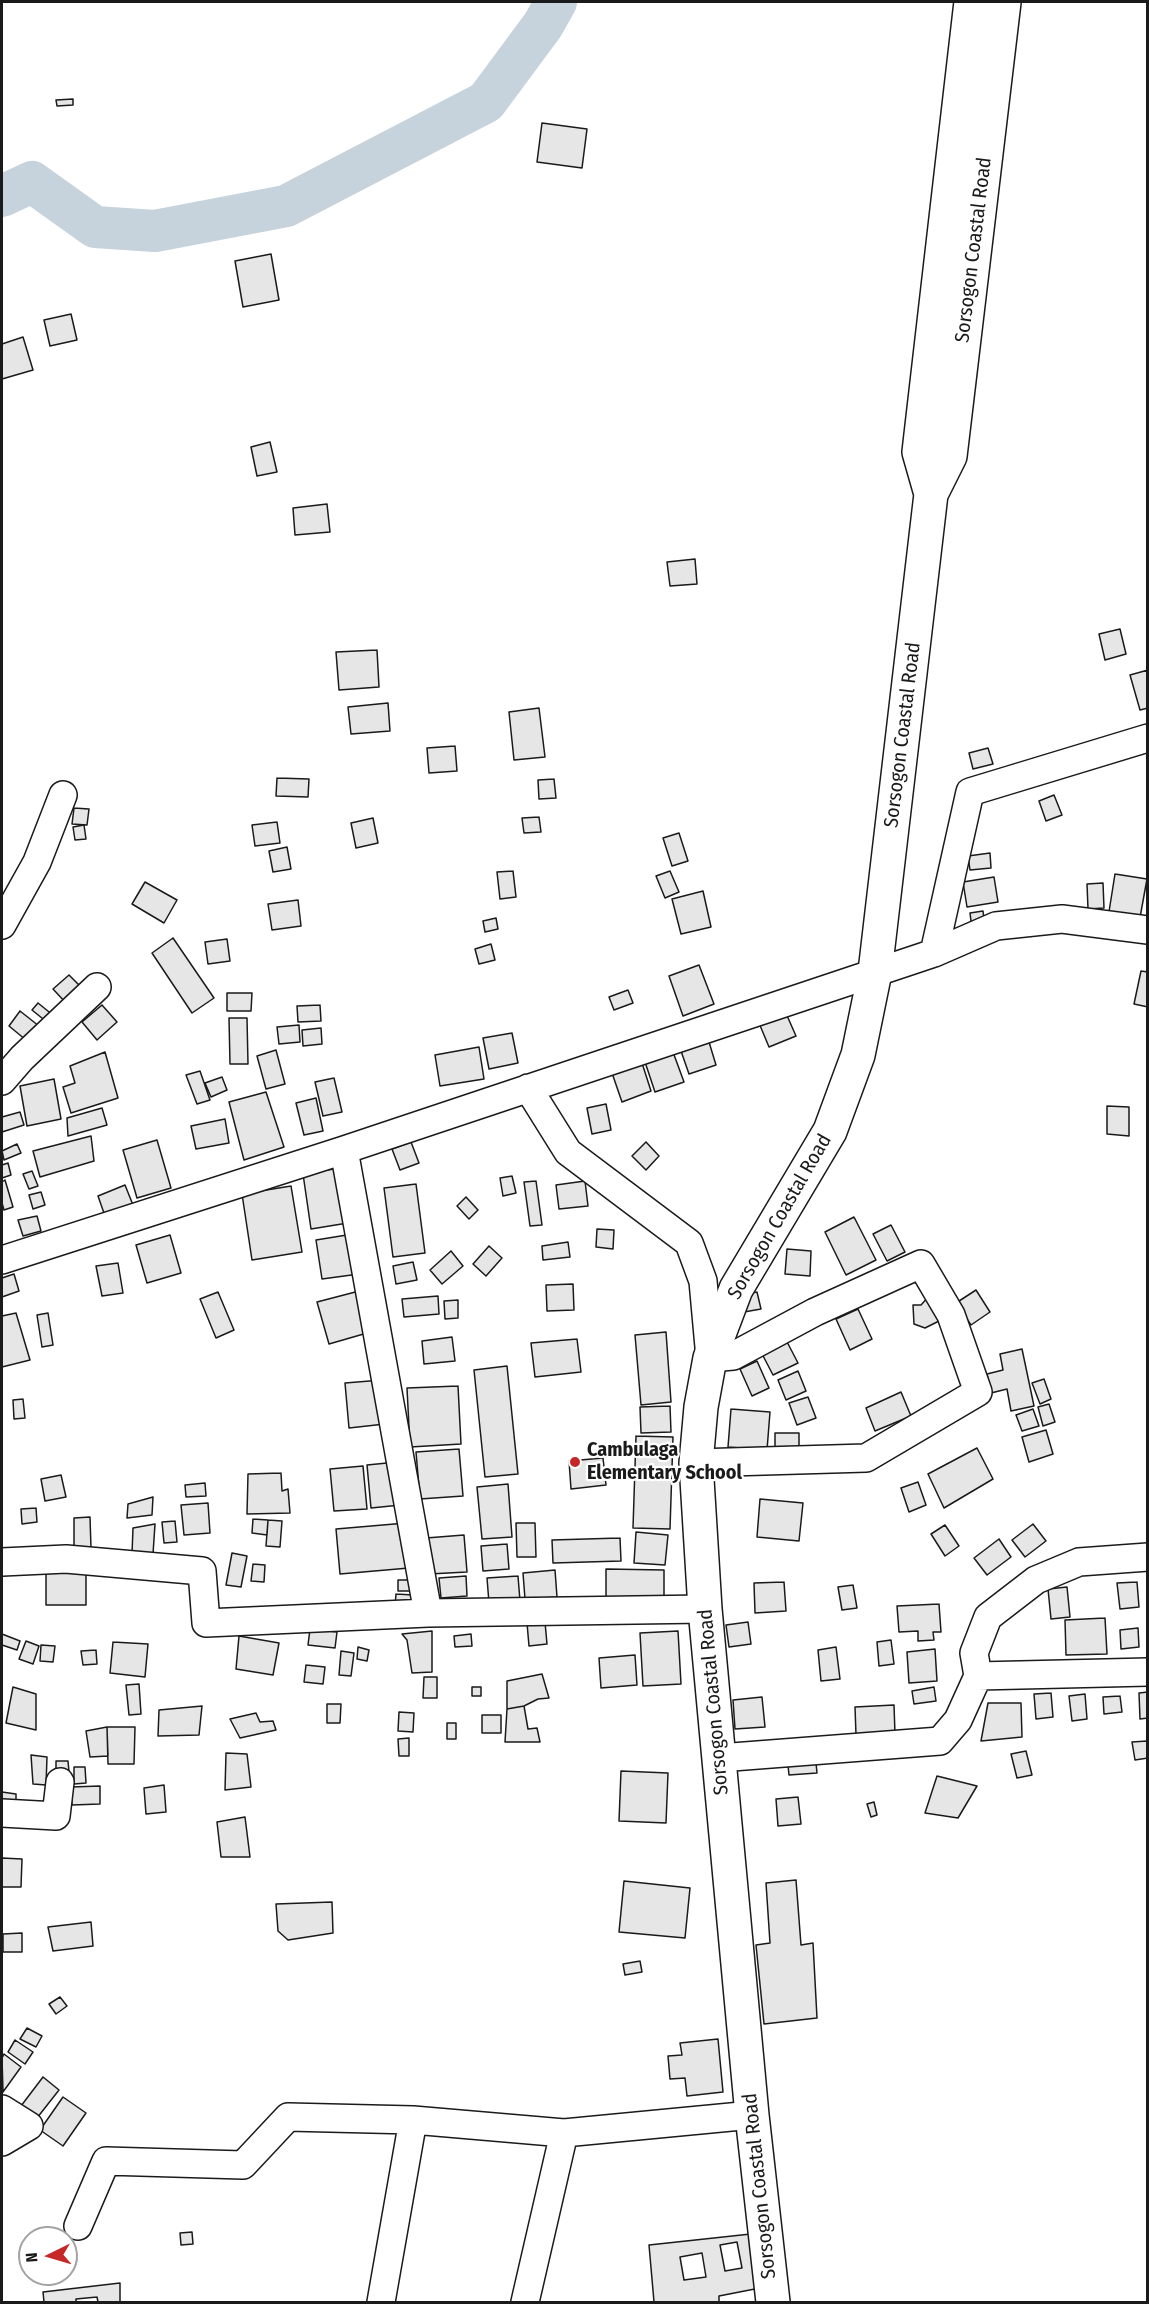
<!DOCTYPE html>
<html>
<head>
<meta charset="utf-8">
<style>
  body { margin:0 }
  #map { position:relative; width:1149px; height:2304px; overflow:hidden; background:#fff; font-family:"Fira Sans Condensed",sans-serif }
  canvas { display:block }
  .frame { position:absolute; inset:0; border:3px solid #1a1a1a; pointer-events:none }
  .north { position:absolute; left:18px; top:2226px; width:60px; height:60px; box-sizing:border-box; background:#fff; border:2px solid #a3a3a3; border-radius:50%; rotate:265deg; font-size:16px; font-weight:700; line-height:24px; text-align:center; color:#1a1a1a }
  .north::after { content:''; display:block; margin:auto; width:21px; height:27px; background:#c62828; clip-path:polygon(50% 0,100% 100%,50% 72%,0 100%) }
</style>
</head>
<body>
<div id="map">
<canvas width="1149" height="2304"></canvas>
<div class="frame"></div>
<div class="north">N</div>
</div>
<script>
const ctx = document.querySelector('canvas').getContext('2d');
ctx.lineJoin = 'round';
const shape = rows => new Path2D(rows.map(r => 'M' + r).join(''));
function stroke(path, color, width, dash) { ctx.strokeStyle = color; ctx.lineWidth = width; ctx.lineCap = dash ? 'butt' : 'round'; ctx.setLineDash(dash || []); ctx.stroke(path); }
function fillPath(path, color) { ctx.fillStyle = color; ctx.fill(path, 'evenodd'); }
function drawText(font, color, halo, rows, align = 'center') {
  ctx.font = font + ' "Fira Sans Condensed",sans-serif'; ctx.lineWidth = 4.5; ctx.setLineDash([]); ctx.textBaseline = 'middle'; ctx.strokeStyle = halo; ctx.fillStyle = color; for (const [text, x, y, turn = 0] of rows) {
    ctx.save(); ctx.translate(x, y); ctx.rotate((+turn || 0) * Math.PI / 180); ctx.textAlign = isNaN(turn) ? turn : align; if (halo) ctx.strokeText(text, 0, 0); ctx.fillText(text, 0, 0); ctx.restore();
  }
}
const river = shape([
  [2,196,32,182,95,227,155,231,286,206,486,102,543,25,556,2]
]);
const building = shape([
  [73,99,73,105,57,106,56,100,73,99],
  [542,123,587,129,582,168,537,162,542,123],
  [271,254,279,300,243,307,235,261,271,254],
  [71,314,77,340,50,346,44,320,71,314],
  [23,337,33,370,2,379,2,344,23,337],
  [270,442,277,472,257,476,251,447,270,442],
  [327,504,330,532,295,535,293,508,327,504],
  [695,559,697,584,670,586,667,562,695,559],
  [1120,629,1126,654,1105,660,1099,634,1120,629],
  [377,650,379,687,339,690,336,652,377,650],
  [1148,670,1148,708,1140,710,1130,675,1148,670],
  [388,703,390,731,351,734,348,707,388,703],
  [539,708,545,757,514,760,509,712,539,708],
  [455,746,457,771,429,773,427,748,455,746],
  [988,748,993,764,973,769,969,753,988,748],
  [277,778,309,779,308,797,276,796,277,778],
  [554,779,556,798,539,799,538,780,554,779],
  [1054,795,1062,815,1046,821,1039,801,1054,795],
  [74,808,89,809,87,825,72,824,74,808],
  [539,817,541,832,524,833,522,818,539,817],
  [373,818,378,843,356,848,351,823,373,818],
  [277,822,280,843,255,846,252,825,277,822],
  [84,825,86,839,75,840,73,827,84,825],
  [679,833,688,861,672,866,663,838,679,833],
  [287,847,291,869,273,872,269,851,287,847],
  [990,853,991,868,970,870,968,856,990,853],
  [513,871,516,897,500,899,497,872,513,871],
  [670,871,679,892,665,898,656,876,670,871],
  [1115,874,1147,879,1139,923,1108,918,1115,874],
  [994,877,998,902,967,907,963,882,994,877],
  [145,882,177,900,164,923,132,904,145,882],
  [1103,883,1104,908,1088,909,1087,884,1103,883],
  [703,891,711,927,681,934,672,899,703,891],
  [298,900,301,926,272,930,268,904,298,900],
  [983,911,985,928,972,929,970,913,983,911],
  [496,918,498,929,485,932,483,921,496,918],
  [173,938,214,998,192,1013,152,953,173,938],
  [227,939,230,961,208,964,205,942,227,939],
  [491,944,495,960,479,964,475,949,491,944],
  [699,965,714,1004,683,1016,669,976,699,965],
  [1141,971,1148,972,1148,1007,1134,1004,1141,971],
  [69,975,82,988,66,1003,53,989,69,975],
  [628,990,633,1003,614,1010,609,997,628,990],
  [227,993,252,993,251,1011,227,1011,227,993],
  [38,1003,54,1016,48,1023,32,1010,38,1003],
  [102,1005,117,1022,97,1040,82,1022,102,1005],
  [320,1005,321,1021,298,1022,297,1006,320,1005],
  [20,1011,44,1030,32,1045,9,1026,20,1011],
  [785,1011,796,1036,769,1047,759,1023,785,1011],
  [229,1018,247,1018,248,1064,230,1064,229,1018],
  [299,1025,300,1042,279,1044,277,1027,299,1025],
  [321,1028,322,1044,303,1046,302,1030,321,1028],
  [512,1033,518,1063,489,1069,483,1038,512,1033],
  [709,1042,716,1065,689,1074,681,1051,709,1042],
  [479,1047,484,1079,440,1086,435,1055,479,1047],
  [276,1050,285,1084,266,1089,257,1056,276,1050],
  [105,1052,118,1098,71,1113,63,1087,75,1083,70,1066,105,1052],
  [673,1052,684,1082,655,1092,645,1062,673,1052],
  [642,1063,651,1091,622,1102,612,1073,642,1063],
  [200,1071,210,1100,197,1104,186,1075,200,1071],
  [222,1077,227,1090,211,1097,205,1083,222,1077],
  [334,1078,342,1112,323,1116,315,1082,334,1078],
  [54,1079,61,1119,27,1126,20,1086,54,1079],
  [266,1092,284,1147,244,1160,229,1102,266,1092],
  [316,1098,323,1131,304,1135,296,1103,316,1098],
  [606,1104,611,1130,592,1134,587,1108,606,1104],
  [1107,1106,1129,1107,1129,1136,1107,1134,1107,1106],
  [102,1108,107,1125,68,1136,67,1118,102,1108],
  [20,1112,24,1125,2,1132,2,1117,20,1112],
  [225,1119,229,1143,196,1149,191,1126,225,1119],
  [91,1136,94,1161,40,1177,33,1151,91,1136],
  [157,1140,171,1188,137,1198,123,1150,157,1140],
  [411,1142,419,1163,400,1170,392,1149,411,1142],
  [646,1142,659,1156,646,1170,632,1156,646,1142],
  [17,1144,21,1153,4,1160,2,1151,17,1144],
  [8,1163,11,1175,2,1178,2,1165,8,1163],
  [346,1167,354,1222,311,1229,303,1174,346,1167],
  [32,1171,38,1186,29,1189,23,1174,32,1171],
  [512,1176,516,1193,503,1196,500,1178,512,1176],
  [5,1180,13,1207,4,1210,2,1203,2,1182,5,1180],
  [536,1181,542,1225,530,1226,524,1182,536,1181],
  [585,1181,588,1206,559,1209,556,1185,585,1181],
  [416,1184,425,1253,393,1257,384,1188,416,1184],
  [125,1185,133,1205,105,1216,98,1196,125,1185],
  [291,1186,302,1252,252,1260,242,1194,291,1186],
  [41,1192,45,1205,33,1209,29,1195,41,1192],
  [466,1197,478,1210,469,1219,457,1206,466,1197],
  [37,1216,41,1231,23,1236,18,1220,37,1216],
  [854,1217,876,1260,846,1275,825,1232,854,1217],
  [891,1225,905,1252,887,1261,873,1234,891,1225],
  [597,1229,614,1230,613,1249,596,1247,597,1229],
  [353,1234,359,1274,322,1279,316,1240,353,1234],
  [170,1235,181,1273,147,1283,136,1245,170,1235],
  [568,1242,570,1257,543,1260,542,1246,568,1242],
  [489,1246,502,1258,486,1276,473,1264,489,1246],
  [787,1249,811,1251,810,1276,785,1274,787,1249],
  [451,1251,463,1266,442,1284,430,1270,451,1251],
  [413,1262,417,1280,396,1284,393,1266,413,1262],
  [118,1263,123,1293,102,1296,96,1266,118,1263],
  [14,1274,19,1291,2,1297,2,1278,14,1274],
  [573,1284,574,1310,547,1311,546,1285,573,1284],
  [363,1290,374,1331,329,1344,317,1302,363,1290],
  [976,1290,990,1312,971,1325,956,1303,976,1290],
  [218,1292,234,1330,216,1338,200,1299,218,1292],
  [757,1292,761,1309,744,1312,740,1295,757,1292],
  [930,1295,943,1319,925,1328,914,1324,913,1305,921,1305,930,1295],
  [438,1296,439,1314,404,1317,402,1299,438,1296],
  [458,1300,458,1318,445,1319,444,1301,458,1300],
  [858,1309,872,1339,850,1350,836,1319,858,1309],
  [16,1313,30,1360,2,1367,2,1316,16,1313],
  [48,1313,53,1345,42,1347,37,1315,48,1313],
  [666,1332,671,1402,641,1405,635,1335,666,1332],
  [452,1337,455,1361,424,1364,422,1341,452,1337],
  [785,1338,798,1363,773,1375,760,1350,785,1338],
  [577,1339,581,1372,535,1377,531,1343,577,1339],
  [1022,1349,1034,1406,1011,1411,1007,1389,991,1393,987,1374,1003,1370,1000,1354,1022,1349],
  [757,1361,769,1388,752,1396,740,1369,757,1361],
  [507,1366,518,1474,485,1477,474,1370,507,1366],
  [798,1371,806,1391,786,1400,778,1380,798,1371],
  [1044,1379,1051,1399,1040,1404,1032,1383,1044,1379],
  [382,1380,385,1424,349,1428,345,1383,382,1380],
  [458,1386,461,1444,410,1447,407,1388,458,1386],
  [901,1392,911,1416,875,1431,866,1408,901,1392],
  [808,1397,816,1418,797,1425,789,1403,808,1397],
  [23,1399,25,1418,14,1419,13,1400,23,1399],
  [1049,1404,1055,1422,1043,1426,1038,1407,1049,1404],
  [670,1406,671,1432,641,1433,640,1407,670,1406],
  [731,1409,770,1412,767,1450,728,1447,731,1409],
  [1033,1409,1039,1426,1022,1431,1016,1415,1033,1409],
  [1046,1430,1053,1454,1029,1462,1022,1437,1046,1430],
  [775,1433,799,1433,799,1449,775,1450,775,1433],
  [636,1436,673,1437,670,1529,633,1528,636,1436],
  [977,1448,993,1479,944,1508,928,1474,977,1448],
  [459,1449,463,1496,420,1499,416,1452,459,1449],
  [603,1458,606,1485,571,1489,569,1461,603,1458],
  [397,1462,401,1505,371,1508,367,1465,397,1462],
  [363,1466,367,1509,334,1511,330,1469,363,1466],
  [281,1473,282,1491,288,1489,290,1513,247,1514,248,1474,281,1473],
  [61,1475,66,1497,45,1501,41,1479,61,1475],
  [918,1482,926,1505,909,1512,901,1488,918,1482],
  [205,1483,206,1496,186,1497,185,1485,205,1483],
  [508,1484,512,1537,482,1539,477,1487,508,1484],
  [153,1497,152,1515,127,1518,128,1504,153,1497],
  [760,1499,803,1503,799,1541,757,1537,760,1499],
  [208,1503,210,1533,184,1535,181,1505,208,1503],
  [36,1508,37,1522,22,1524,21,1509,36,1508],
  [90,1517,91,1548,74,1549,74,1518,90,1517],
  [253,1519,268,1520,267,1535,252,1533,253,1519],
  [268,1520,282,1521,280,1547,266,1546,268,1520],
  [175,1521,177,1542,164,1543,162,1522,175,1521],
  [406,1523,409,1568,340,1574,336,1529,406,1523],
  [516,1523,535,1523,536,1557,517,1557,516,1523],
  [155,1524,153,1554,132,1554,133,1528,155,1524],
  [1033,1524,1046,1541,1025,1557,1012,1540,1033,1524],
  [945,1525,959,1546,945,1556,931,1534,945,1525],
  [636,1532,668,1535,665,1565,634,1563,636,1532],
  [464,1535,467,1572,429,1574,426,1538,464,1535],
  [620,1538,621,1561,553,1563,552,1540,620,1538],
  [999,1539,1011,1557,987,1575,974,1558,999,1539],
  [507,1544,509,1569,483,1571,481,1546,507,1544],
  [232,1553,247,1556,241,1587,226,1585,232,1553],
  [46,1563,86,1563,86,1605,46,1605,46,1563],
  [253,1564,265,1565,264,1582,251,1581,253,1564],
  [606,1569,664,1570,664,1603,606,1602,606,1569],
  [555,1570,557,1597,525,1599,523,1573,555,1570],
  [466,1576,467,1596,441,1598,439,1578,466,1576],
  [518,1576,520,1601,489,1603,487,1578,518,1576],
  [398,1580,410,1580,410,1591,398,1591,398,1580],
  [784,1582,786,1611,755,1613,754,1583,784,1582],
  [1137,1582,1139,1607,1120,1609,1117,1583,1137,1582],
  [853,1585,857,1608,842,1610,838,1587,853,1585],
  [1067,1587,1070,1617,1051,1619,1048,1589,1067,1587],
  [396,1594,413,1595,412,1607,395,1606,396,1594],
  [939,1604,941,1632,933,1632,934,1640,918,1641,918,1631,899,1632,897,1606,939,1604],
  [1105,1618,1107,1654,1066,1655,1065,1620,1105,1618],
  [545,1622,547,1644,529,1646,527,1623,545,1622],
  [748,1622,751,1644,729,1647,726,1625,748,1622],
  [1138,1628,1139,1647,1121,1649,1120,1630,1138,1628],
  [310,1629,337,1632,335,1648,308,1645,310,1629],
  [432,1631,432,1672,412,1673,407,1640,402,1634,432,1631],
  [678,1631,681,1684,643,1686,640,1633,678,1631],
  [2,1634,20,1641,17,1650,2,1645,2,1634],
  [471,1634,472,1646,455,1647,454,1636,471,1634],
  [239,1636,279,1643,273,1675,236,1669,239,1636],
  [891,1640,894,1664,879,1666,877,1642,891,1640],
  [26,1641,39,1646,33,1664,19,1659,26,1641],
  [113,1642,148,1644,145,1677,110,1673,113,1642],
  [41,1645,55,1646,53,1662,40,1661,41,1645],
  [358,1647,369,1650,367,1661,357,1659,358,1647],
  [836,1647,840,1679,821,1681,818,1650,836,1647],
  [935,1649,937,1681,909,1683,907,1652,935,1649],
  [96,1650,97,1664,83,1665,81,1651,96,1650],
  [341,1651,354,1653,351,1676,339,1675,341,1651],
  [635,1655,637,1685,601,1688,599,1658,635,1655],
  [306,1665,325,1667,323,1684,304,1682,306,1665],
  [542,1674,549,1698,538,1699,524,1706,507,1709,507,1681,542,1674],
  [424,1677,437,1677,437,1698,423,1698,424,1677],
  [139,1684,141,1714,129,1715,126,1685,139,1684],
  [13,1687,36,1694,36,1730,6,1723,13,1687],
  [472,1687,481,1687,481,1696,472,1696,472,1687],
  [934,1687,936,1701,914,1704,912,1691,934,1687],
  [1148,1692,1148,1718,1140,1719,1139,1693,1148,1692],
  [1051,1693,1053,1717,1036,1719,1034,1694,1051,1693],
  [1085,1694,1087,1719,1072,1721,1069,1696,1085,1694],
  [1120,1696,1122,1712,1104,1714,1103,1697,1120,1696],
  [762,1697,765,1727,735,1729,733,1700,762,1697],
  [988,1703,1021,1703,1022,1737,981,1741,988,1703],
  [327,1704,341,1704,340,1723,327,1723,327,1704],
  [894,1705,895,1734,856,1735,855,1707,894,1705],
  [202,1706,199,1735,158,1736,159,1710,202,1706],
  [524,1706,528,1729,537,1728,540,1742,505,1742,507,1709,524,1706],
  [399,1712,414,1713,413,1732,398,1731,399,1712],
  [256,1713,260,1722,273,1721,276,1730,240,1738,230,1719,256,1713],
  [482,1715,501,1715,501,1733,482,1733,482,1715],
  [447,1723,456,1723,456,1739,447,1739,447,1723],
  [107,1727,135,1727,134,1764,108,1764,107,1727],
  [107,1727,108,1756,90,1757,86,1731,107,1727],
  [409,1738,409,1756,399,1756,398,1739,409,1738],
  [1147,1741,1148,1758,1135,1760,1132,1742,1147,1741],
  [1026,1751,1032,1775,1017,1778,1011,1754,1026,1751],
  [226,1753,247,1754,251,1787,225,1790,226,1753],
  [815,1753,817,1773,789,1775,787,1756,815,1753],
  [31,1755,47,1757,46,1785,33,1784,31,1755],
  [56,1761,68,1761,69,1772,56,1772,56,1761],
  [74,1767,85,1767,86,1783,74,1784,74,1767],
  [621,1771,668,1773,666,1823,619,1821,621,1771],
  [937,1776,977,1786,958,1818,925,1813,937,1776],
  [164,1785,166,1812,146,1814,144,1788,164,1785],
  [100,1786,100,1804,72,1805,71,1787,100,1786],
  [2,1792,16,1794,16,1810,2,1812,2,1792],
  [798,1797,801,1824,778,1826,776,1799,798,1797],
  [874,1802,877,1815,871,1817,867,1804,874,1802],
  [245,1817,250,1857,221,1857,217,1822,245,1817],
  [2,1858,22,1859,21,1887,2,1887,2,1858],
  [796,1880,801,1945,813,1943,817,2018,764,2024,756,1945,770,1943,766,1883,796,1880],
  [624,1881,690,1888,685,1938,619,1932,624,1881],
  [332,1902,333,1933,288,1940,278,1931,276,1904,332,1902],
  [91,1922,93,1946,53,1951,48,1927,91,1922],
  [22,1933,22,1952,3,1952,3,1934,22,1933],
  [640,1961,642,1972,625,1975,623,1964,640,1961],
  [60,1997,67,2006,56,2014,49,2004,60,1997],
  [27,2028,42,2036,36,2047,20,2039,27,2028],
  [718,2039,723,2092,687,2096,685,2078,670,2079,668,2056,682,2055,680,2043,718,2039],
  [15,2040,33,2052,25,2064,8,2052,15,2040],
  [4,2054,21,2067,3,2092,2,2058,4,2054],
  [43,2077,59,2090,37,2118,21,2106,43,2077],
  [63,2097,86,2113,63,2146,40,2130,63,2097],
  [192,2232,193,2244,181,2245,180,2233,192,2232],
  [760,2233,765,2287,719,2296,719,2302,654,2302,649,2245,760,2233],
  [737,2242,742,2268,725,2271,720,2245,737,2242],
  [702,2253,706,2277,684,2280,680,2257,702,2253],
  [120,2283,120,2302,44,2302,43,2292,120,2283],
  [97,2297,98,2302,76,2302,76,2299,97,2297]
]);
const minor = shape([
  [2,925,37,862,63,795],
  [934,953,970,792,1148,738],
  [2,1081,22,1058,97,987],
  [528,1088,568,1152,689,1243,703,1281,710,1358,733,1356,815,1312,921,1264,951,1315,978,1392,866,1458,696,1463],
  [344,1150,428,1613],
  [2,1260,344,1150,934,953,996,926,1062,919,1148,930],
  [2,1562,66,1559,202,1571,206,1623,428,1613,705,1609],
  [978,1676,1148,1672],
  [719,1758,940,1741,958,1720,978,1676,974,1653,988,1617,1036,1580,1079,1562,1148,1557],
  [2,1813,56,1816,60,1782],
  [2,2109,29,2126,2,2142],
  [78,2226,106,2161,243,2165,288,2117,413,2120],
  [381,2302,413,2120,564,2133,752,2115],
  [525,2302,564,2133]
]);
const highway = shape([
  [931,494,919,452,971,2],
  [773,2302,752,2115,705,1609,696,1463,701,1407,710,1358,736,1289,830,1131,858,1055,875,972,931,494,950,456,1004,2]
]);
const markers = [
  [575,1462,6,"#c62828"]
];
const streetNames = [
  ["Sorsogon Coastal Road",974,250,-83],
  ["Sorsogon Coastal Road",903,735,-83],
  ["Sorsogon Coastal Road",780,1217,-60],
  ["Sorsogon Coastal Road",714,1702,-95],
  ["Sorsogon Coastal Road",760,2186,-96]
];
const poiNames = [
  ["Cambulaga",587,1450],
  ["Elementary School",587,1473]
];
stroke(river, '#c6d2dc', 42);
fillPath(building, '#e6e6e6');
stroke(building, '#1a1a1a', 1.5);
stroke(minor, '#1a1a1a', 30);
stroke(highway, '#1a1a1a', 36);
stroke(minor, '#fff', 27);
stroke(highway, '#fff', 33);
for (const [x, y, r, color] of markers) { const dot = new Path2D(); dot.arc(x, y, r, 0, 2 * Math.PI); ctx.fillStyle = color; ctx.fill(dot); stroke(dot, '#fff', 2); }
drawText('20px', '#1a1a1a', '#fff', streetNames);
drawText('bold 20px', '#1a1a1a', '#fff', poiNames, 'left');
</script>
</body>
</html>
